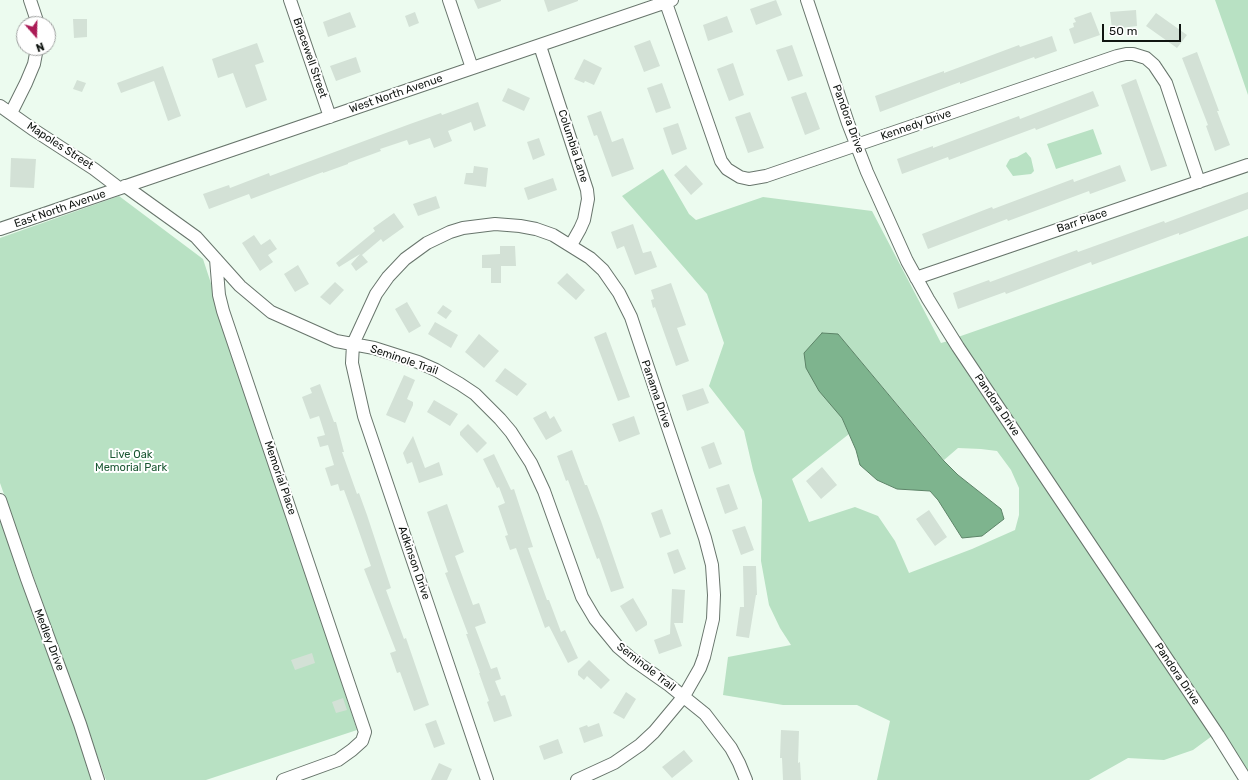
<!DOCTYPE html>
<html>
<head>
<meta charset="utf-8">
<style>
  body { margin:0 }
  #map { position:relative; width:1248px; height:780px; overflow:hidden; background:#ecfbef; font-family:Rubik,sans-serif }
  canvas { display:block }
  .north { position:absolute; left:16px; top:16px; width:40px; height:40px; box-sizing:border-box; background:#fff; border:1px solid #9fa1a0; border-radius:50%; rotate:160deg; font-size:11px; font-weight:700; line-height:16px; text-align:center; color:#101511 }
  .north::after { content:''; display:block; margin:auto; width:14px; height:18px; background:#ab1b56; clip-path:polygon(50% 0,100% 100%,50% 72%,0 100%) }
  .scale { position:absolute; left:1102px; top:24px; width:79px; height:18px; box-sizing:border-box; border:2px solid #101511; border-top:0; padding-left:5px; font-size:12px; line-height:14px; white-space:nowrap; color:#101511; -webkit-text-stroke:3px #fff; paint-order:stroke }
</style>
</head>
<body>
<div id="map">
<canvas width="1248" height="780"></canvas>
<div class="north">N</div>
<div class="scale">50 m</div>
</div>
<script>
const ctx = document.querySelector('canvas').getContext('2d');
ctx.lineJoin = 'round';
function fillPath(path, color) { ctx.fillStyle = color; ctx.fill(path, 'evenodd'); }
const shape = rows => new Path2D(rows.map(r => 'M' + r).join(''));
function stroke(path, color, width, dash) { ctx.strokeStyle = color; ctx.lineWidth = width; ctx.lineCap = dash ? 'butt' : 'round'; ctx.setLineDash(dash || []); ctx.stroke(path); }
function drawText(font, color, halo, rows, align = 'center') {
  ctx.font = font + ' Rubik,sans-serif'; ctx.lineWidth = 4; ctx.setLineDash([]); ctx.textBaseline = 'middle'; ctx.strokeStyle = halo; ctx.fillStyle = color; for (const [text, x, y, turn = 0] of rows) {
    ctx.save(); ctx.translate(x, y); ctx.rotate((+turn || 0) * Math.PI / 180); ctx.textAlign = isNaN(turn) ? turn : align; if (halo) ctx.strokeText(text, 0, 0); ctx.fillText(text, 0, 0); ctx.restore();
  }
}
const green = shape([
  [1215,0,1248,0,1248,95,1234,54],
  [1093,129,1102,154,1056,169,1047,144],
  [1026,152,1031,158,1034,171,1031,174,1013,176,1006,166,1008,162,1010,159,1017,157],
  [663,169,689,214,696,220,763,197,872,211,941,343,948,341,1212,736,1193,750,1164,760,1128,758,1089,780,877,780,890,721,857,705,783,705,723,695,728,657,791,645,780,628,769,605,761,561,762,500,753,470,744,431,709,386,724,343,707,294,622,196],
  [838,334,944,460,958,448,981,449,997,451,1011,470,1019,488,1019,515,1015,530,972,549,909,573,895,541,878,516,855,507,809,522,792,479,849,434,842,418],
  [119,196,203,259,357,730,206,780,106,780,0,483,0,238],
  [1248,236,1248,773,958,337],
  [0,518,75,726,93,780,0,780]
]);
const water = shape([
  [822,333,838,334,944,461,958,475,1001,509,1004,519,982,536,962,538,938,500,930,491,897,489,877,480,860,465,856,450,842,418,819,391,806,368,804,353,822,333]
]);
const building = shape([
  [474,0,501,0,501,1,478,9],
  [544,0,578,0,578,1,548,12],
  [776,0,782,15,756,25,750,9],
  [1136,10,1137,26,1112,29,1110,12],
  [350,12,356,27,328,37,323,22],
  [415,12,419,23,409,27,405,16],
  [1091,12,1100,35,1074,44,1069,29,1074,27,1073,23,1076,22,1074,18],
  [1156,13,1187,35,1177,48,1146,26],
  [727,16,733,32,708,41,703,25],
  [73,19,87,19,87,37,74,38],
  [1052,36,1057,51,1035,59,1034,57,960,84,960,82,880,112,875,96,944,71,944,73,1019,45,1020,47],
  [650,40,660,66,644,72,634,46],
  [257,43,264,62,255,65,267,100,246,108,233,73,218,78,212,59],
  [792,45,803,76,788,81,776,50],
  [1197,52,1219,111,1217,111,1230,145,1215,151,1206,126,1208,125,1182,58],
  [356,57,361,72,336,81,330,66],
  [584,59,602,68,594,85,585,81,584,83,574,79],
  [733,63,744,95,729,101,717,69],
  [163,66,181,116,168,121,154,81,121,93,117,83],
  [1136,79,1167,166,1151,171,1121,85],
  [77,80,86,83,82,92,73,89],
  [662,83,671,108,656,113,647,88],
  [508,88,530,98,524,111,502,101],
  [1093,91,1099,106,1036,130,1035,128,949,160,948,157,902,174,897,159,933,146,933,148,1019,116,1020,119],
  [806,92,820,129,805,135,791,97],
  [478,102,486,126,474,131,471,122,448,131,452,141,434,148,430,138,409,145,407,140,380,149,381,151,348,163,348,164,323,173,323,172,251,199,249,194,209,209,203,194,229,185,230,188,269,173,270,176,410,124,441,113,442,115],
  [601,111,612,142,623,138,634,169,612,177,597,135,594,136,587,116],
  [750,112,764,148,748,153,735,117],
  [678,123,687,149,672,155,663,128],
  [539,138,545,155,533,160,527,142],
  [11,158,36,159,34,188,10,187],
  [686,165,703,184,691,195,674,175],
  [1120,165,1126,181,1090,194,1089,191,1008,221,1007,219,928,249,922,234,992,207,993,209,1073,179,1074,182],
  [474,166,488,168,486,187,464,184,466,173,473,173],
  [553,178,557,190,528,200,524,188],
  [1248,192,1248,209,1179,235,1179,233,1092,265,1091,262,1006,294,1005,292,958,309,953,293,989,280,990,282,1077,250,1078,252,1164,221,1165,223],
  [436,196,440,208,418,216,413,204],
  [394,213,404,227,383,242,381,239,362,255,368,262,356,271,351,264,360,254,339,267,336,263,375,231,373,228],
  [633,224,643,253,651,251,657,267,635,275,624,246,617,249,611,232],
  [254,235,261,245,270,239,277,249,268,255,273,262,260,271,242,243],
  [500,246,515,246,516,266,501,266,501,283,491,283,491,268,482,268,482,255,500,254],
  [298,265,309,284,295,292,284,274],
  [567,273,585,290,576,300,557,283],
  [335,282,344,290,330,305,320,297],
  [671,283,686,325,677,328,689,361,676,366,655,307,653,308,651,300,654,299,651,290],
  [407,302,421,326,409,333,395,309],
  [443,305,452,311,446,319,437,313],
  [435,322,458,335,451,348,428,334],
  [606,332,630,397,618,401,594,337],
  [479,334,499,351,484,368,465,352],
  [505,368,527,384,517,396,495,381],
  [404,375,415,380,407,399,413,402,413,405,405,423,386,415],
  [320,384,334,422,336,422,344,452,342,452,357,494,359,493,367,515,391,588,386,590,404,639,406,638,429,705,414,711,400,672,397,673,390,653,396,651,364,569,371,566,355,520,344,490,340,491,338,484,331,486,325,468,334,465,328,445,320,447,317,437,325,435,319,416,310,419,302,397,312,393,310,388],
  [703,388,709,403,687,411,682,395],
  [434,400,458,414,450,426,427,412],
  [546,411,550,419,554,416,562,431,546,440,533,418],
  [634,416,640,434,619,442,612,424],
  [468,424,487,443,477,453,460,435,460,432],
  [413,436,425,468,439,462,443,475,419,483,412,462,407,464,403,453],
  [714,442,722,464,709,469,701,447],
  [572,450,585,485,587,485,601,521,624,588,611,592,599,558,597,559,568,480,566,481,557,456],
  [494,454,511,490,514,489,533,547,528,548,547,600,549,600,561,632,565,630,578,658,568,663,549,626,545,628,516,548,510,550,505,536,508,535,498,506,505,503,499,487,497,488,483,459],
  [822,467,837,485,821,499,806,481],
  [729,484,738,509,725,514,716,488],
  [447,504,464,552,455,556,473,605,479,603,486,623,475,627,491,669,497,667,501,679,495,681,501,696,505,695,512,716,494,722,487,702,489,701,479,673,480,673,466,634,468,634,445,573,448,572,427,512],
  [662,509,671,534,660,538,651,513],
  [929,510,947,537,935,546,916,519],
  [745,526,754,550,741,555,732,530],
  [678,549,686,569,674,574,667,553],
  [743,566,756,566,757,595,756,595,749,638,736,636,740,607,744,607],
  [672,589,685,590,683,623,674,623,682,646,659,654,654,640,670,634],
  [633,598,647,622,647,625,636,632,620,606],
  [312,653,315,663,295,670,291,660],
  [589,660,610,680,601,689,587,676,584,680,578,675,578,671],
  [626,692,636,699,624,719,613,713],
  [343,698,347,710,336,713,332,702],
  [436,720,445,744,434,748,425,724],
  [599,723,603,736,584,743,579,728,587,725,588,727],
  [781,730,799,731,798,763,800,762,801,780,783,780,782,758,780,758],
  [558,739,563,753,544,760,539,746],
  [684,750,693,761,672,778,662,767],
  [439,763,452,769,447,780,431,780]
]);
const minor = shape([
  [30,0,38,24],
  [290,0,330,117],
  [449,0,472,68],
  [807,0,848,123,867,172,907,261,928,299,958,347,1218,735,1246,780],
  [666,3,721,161,727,169,740,177,749,179,766,176,1117,56,1126,54,1133,54,1146,58,1154,65,1166,83,1199,182],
  [540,46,587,190,588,199,584,220,580,229,571,245],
  [0,106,34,130,94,169,119,188],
  [11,113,26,83,34,64,37,48],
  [125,186,196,237,240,286,271,312,336,341,374,348,418,362,436,370,460,384,475,394,500,419,511,432,531,463,544,491,582,597,595,619,618,647,632,659,669,685,705,714,731,748,739,763,746,780],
  [0,229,672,0],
  [216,259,219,295,223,311,365,732,362,741,352,750,338,760,283,780],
  [916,278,1248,165],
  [0,500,27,579,80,724,98,780],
  [487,780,364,416,352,363,353,344,376,294,388,277,405,259,427,243,450,232,463,228,495,224,520,226,536,229,553,235,590,258,603,270,619,293,631,317,705,538,712,565,714,595,713,619,704,657,700,668,684,696,654,732,640,745,614,763,577,780]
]);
const streetNames = [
  ["Bracewell Street",310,58,71],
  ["West North Avenue",396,94,-19],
  ["Pandora Drive",848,119,70],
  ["Kennedy Drive",916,125,-19],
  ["Mapoles Street",60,146,33],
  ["Columbia Lane",573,146,72],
  ["East North Avenue",60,209,-19],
  ["Barr Place",1082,221,-19],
  ["Seminole Trail",404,360,19],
  ["Panama Drive",656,394,71],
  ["Pandora Drive",997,405,56],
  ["Memorial Place",280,478,71],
  ["Adkinson Drive",414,563,71],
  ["Medley Drive",49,640,69],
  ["Seminole Trail",646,667,38],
  ["Pandora Drive",1177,674,56]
];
const parkNames = [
  ["Live Oak",131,455],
  ["Memorial Park",131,468]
];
fillPath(green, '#b8e1c3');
fillPath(water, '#7eb48e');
stroke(water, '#5d8468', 1);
fillPath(building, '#d3e1d6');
stroke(minor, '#68756c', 14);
stroke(minor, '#fff', 12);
drawText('11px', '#101511', '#fff', streetNames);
drawText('11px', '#1a5732', '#fff', parkNames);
</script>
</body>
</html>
